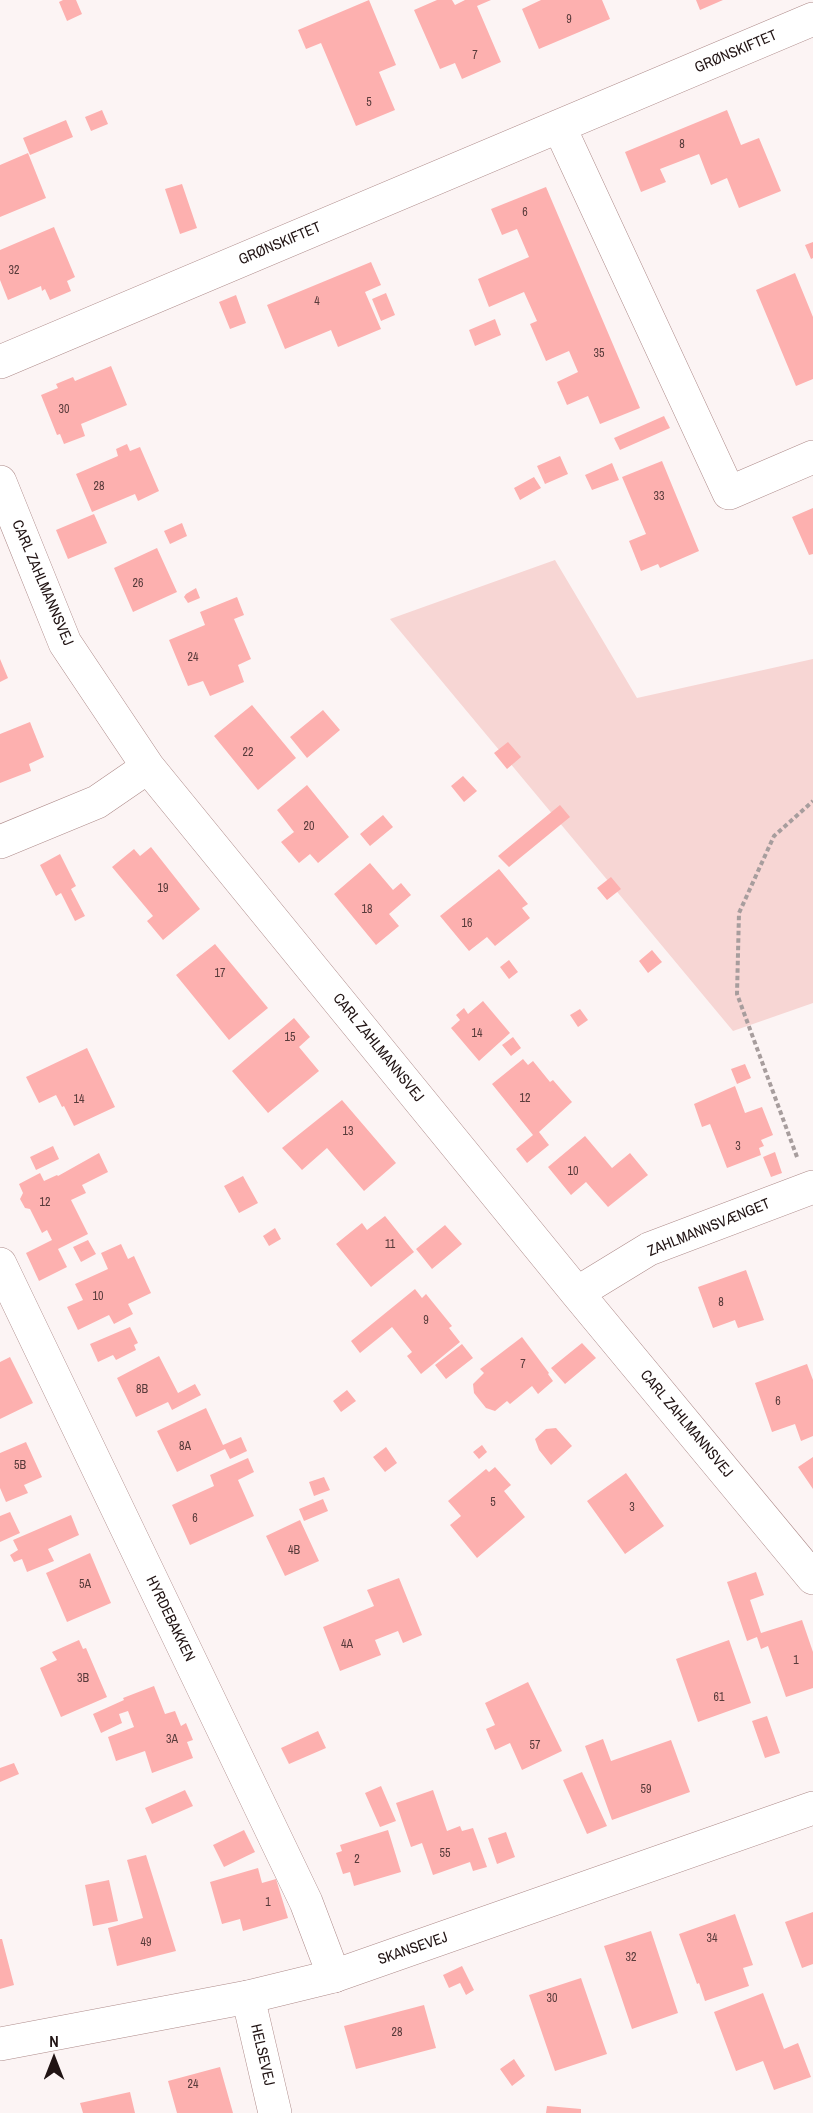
<!DOCTYPE html>
<html>
<head>
<meta charset="utf-8">
<style>
  body { margin:0 }
  #map { position:relative; width:813px; height:2113px; overflow:hidden; background:#fcf4f4; font-family:"Archivo Narrow",sans-serif }
  canvas { display:block }
  .north { position:absolute; left:24px; top:2029px; width:60px; height:60px; -webkit-text-stroke:4px #fff; paint-order:stroke; rotate:0deg; font-size:16px; font-weight:700; line-height:24px; text-align:center; color:#211414 }
  .north::after { content:''; display:block; margin:auto; width:21px; height:27px; background:#211414; clip-path:polygon(50% 0,100% 100%,50% 72%,0 100%) }
</style>
</head>
<body>
<div id="map">
<canvas width="813" height="2113"></canvas>
<div class="north">N</div>
</div>
<script>
const ctx = document.querySelector('canvas').getContext('2d');
ctx.lineJoin = 'round';
function fillPath(path, color) { ctx.fillStyle = color; ctx.fill(path, 'evenodd'); }
const shape = rows => new Path2D(rows.map(r => 'M' + r).join(''));
function stroke(path, color, width, dash) { ctx.strokeStyle = color; ctx.lineWidth = width; ctx.lineCap = dash ? 'butt' : 'round'; ctx.setLineDash(dash || []); ctx.stroke(path); }
function drawText(font, color, halo, rows, align = 'center') {
  ctx.font = font + ' "Archivo Narrow",sans-serif'; ctx.lineWidth = 4.5; ctx.setLineDash([]); ctx.textBaseline = 'middle'; ctx.strokeStyle = halo; ctx.fillStyle = color; for (const [text, x, y, turn = 0] of rows) {
    ctx.save(); ctx.translate(x, y); ctx.rotate((+turn || 0) * Math.PI / 180); ctx.textAlign = isNaN(turn) ? turn : align; if (halo) ctx.strokeText(text, 0, 0); ctx.fillText(text, 0, 0); ctx.restore();
  }
}
const green = shape([
  [555,560,637,698,813,659,813,1003,733,1031,390,619]
]);
const building = shape([
  [63,0,76,0,82,14,67,21,59,2],
  [369,0,396,65,379,72,395,110,356,126,321,43,306,49,298,30],
  [437,0,452,0,455,5,465,0,491,0,477,6,501,62,462,79,455,63,440,69,414,10],
  [541,0,602,0,610,19,539,49,522,9],
  [696,0,723,0,700,10],
  [102,110,108,124,91,131,85,117],
  [727,110,741,145,759,138,781,191,739,208,727,178,711,185,699,154,660,169,666,182,641,192,625,152],
  [66,120,73,137,30,155,23,138],
  [28,153,46,198,0,217,0,165],
  [182,184,197,228,180,234,165,189],
  [546,187,640,408,600,424,588,396,567,405,557,382,578,372,569,351,546,361,530,324,537,321,524,292,489,307,478,279,529,257,517,229,502,235,491,209],
  [54,227,75,277,67,281,71,291,50,300,45,289,42,291,41,286,8,300,0,280,0,250],
  [813,242,813,258,811,259,805,245],
  [371,262,381,285,365,292,381,329,338,347,331,330,285,349,267,305],
  [795,273,813,317,813,379,796,386,756,290],
  [386,293,395,315,381,321,372,299],
  [236,295,246,323,230,329,219,302],
  [495,319,501,335,475,346,469,330],
  [111,366,127,405,81,424,85,436,64,444,60,434,57,435,41,395,58,388,56,384,73,377,75,381],
  [664,416,670,428,620,450,614,438],
  [127,444,130,451,140,447,159,491,138,501,135,494,92,512,76,474,118,456,116,449],
  [560,456,568,474,545,484,537,466],
  [662,461,699,551,660,568,658,564,641,571,629,541,646,534,622,477],
  [612,463,619,480,592,490,585,475],
  [534,477,541,488,520,500,514,488],
  [813,508,813,554,809,555,792,517],
  [94,514,107,543,68,559,56,530],
  [182,523,187,536,170,544,164,531],
  [157,548,177,592,133,612,114,568],
  [196,588,200,598,188,603,184,597,186,594],
  [237,597,244,615,234,619,251,659,238,665,244,682,210,696,203,681,188,686,169,640,205,625,200,612],
  [0,659,8,678,0,682],
  [252,705,296,758,258,790,214,736],
  [323,710,340,730,307,758,290,737],
  [30,722,44,757,29,764,31,771,0,783,0,734],
  [508,742,521,757,507,769,494,753],
  [463,776,477,791,464,802,451,786],
  [307,785,349,837,318,863,310,854,299,863,281,842,294,832,277,810],
  [560,805,570,817,509,867,498,856],
  [383,815,393,827,370,846,360,834],
  [151,847,200,909,163,940,147,921,153,916,112,867,134,849,140,856],
  [60,854,76,886,71,889,85,916,75,921,61,893,56,896,40,865],
  [370,863,393,890,401,883,411,895,389,914,399,926,376,945,334,894],
  [499,869,528,904,522,908,530,918,495,946,487,937,469,951,440,916],
  [611,877,621,889,607,900,597,888],
  [215,944,268,1008,229,1040,176,975],
  [652,950,662,962,648,973,639,961],
  [509,960,518,972,509,979,500,967],
  [483,1001,510,1033,479,1061,451,1028,460,1020,456,1015,464,1008,468,1014],
  [580,1009,588,1020,578,1027,570,1015],
  [294,1018,310,1037,299,1047,319,1071,268,1113,232,1071],
  [513,1037,521,1048,511,1056,502,1045],
  [87,1048,115,1107,74,1126,64,1106,62,1107,56,1095,39,1103,26,1077],
  [523,1059,528,1065,533,1061,550,1082,553,1080,572,1102,539,1132,549,1145,527,1163,516,1149,533,1135,492,1084],
  [745,1064,751,1078,737,1084,731,1069],
  [735,1086,745,1113,762,1107,773,1135,761,1140,764,1146,759,1148,761,1155,727,1168,710,1124,702,1127,694,1104],
  [342,1100,396,1163,364,1191,327,1148,302,1170,282,1148],
  [585,1136,612,1168,630,1153,648,1175,608,1207,586,1182,571,1195,548,1167],
  [53,1146,59,1159,36,1170,30,1157],
  [775,1152,782,1173,771,1177,763,1157],
  [99,1153,108,1172,82,1185,86,1193,71,1200,88,1234,58,1249,67,1267,39,1281,26,1253,52,1240,47,1230,42,1233,30,1209,25,1208,20,1199,23,1193,19,1184,40,1173,44,1181,57,1175,58,1176],
  [243,1176,258,1203,239,1213,224,1186],
  [385,1216,414,1252,371,1287,336,1244,362,1223,367,1230],
  [445,1225,462,1244,432,1269,416,1249],
  [275,1228,281,1239,269,1246,263,1236],
  [88,1240,96,1254,81,1262,73,1247],
  [121,1244,128,1259,134,1256,151,1293,128,1304,133,1314,114,1324,109,1315,78,1330,67,1307,83,1300,75,1284,108,1269,101,1253],
  [746,1270,764,1320,738,1328,735,1320,713,1328,698,1287],
  [415,1289,422,1298,426,1294,452,1326,449,1328,460,1342,421,1374,407,1356,412,1352,392,1327,360,1353,351,1341],
  [130,1327,138,1343,134,1345,136,1350,116,1360,113,1355,98,1362,90,1344],
  [522,1337,549,1373,548,1374,553,1381,538,1394,532,1386,510,1404,507,1401,495,1411,486,1408,474,1393,473,1384,484,1373,480,1369],
  [582,1343,596,1358,565,1384,551,1368],
  [462,1344,473,1358,446,1379,435,1365],
  [159,1356,178,1393,195,1384,201,1395,172,1410,168,1402,136,1417,117,1378],
  [10,1357,33,1403,0,1419,0,1362],
  [807,1364,813,1380,813,1436,801,1441,795,1424,772,1432,755,1383],
  [347,1390,356,1401,341,1412,333,1401],
  [206,1408,223,1445,241,1437,247,1451,230,1459,225,1449,177,1472,157,1431],
  [556,1428,572,1446,551,1465,539,1450,535,1439,546,1429],
  [26,1442,42,1477,24,1485,28,1493,6,1502,0,1488,0,1453],
  [482,1445,487,1452,479,1459,473,1452],
  [386,1447,397,1463,385,1472,373,1457],
  [813,1457,813,1489,798,1467],
  [248,1458,254,1472,238,1480,254,1516,190,1545,172,1505,214,1486,210,1475],
  [495,1467,511,1485,504,1491,525,1517,477,1558,450,1525,461,1516,448,1501,486,1469,489,1472],
  [626,1473,664,1526,625,1554,587,1501],
  [324,1477,330,1490,314,1496,309,1482],
  [323,1499,328,1511,304,1521,299,1509],
  [10,1512,20,1533,0,1542,0,1516],
  [71,1515,79,1535,48,1549,54,1561,27,1572,22,1559,14,1562,10,1555,18,1550,13,1540],
  [300,1520,319,1561,285,1576,266,1536],
  [90,1553,111,1603,67,1622,46,1573],
  [756,1572,764,1595,750,1600,761,1633,802,1620,813,1652,813,1688,786,1697,768,1646,761,1649,757,1637,747,1641,727,1582],
  [399,1578,422,1635,403,1643,398,1631,375,1640,381,1655,340,1671,323,1627,374,1606,367,1590],
  [79,1640,83,1649,86,1648,107,1697,61,1717,40,1668,57,1660,52,1652],
  [729,1640,751,1703,698,1722,676,1659],
  [528,1682,562,1751,522,1770,510,1743,495,1750,486,1729,495,1725,485,1703],
  [154,1686,165,1714,175,1711,181,1726,186,1723,193,1740,187,1742,193,1758,152,1773,145,1751,116,1761,108,1737,134,1727,128,1711,119,1714,122,1723,101,1733,93,1714,124,1700,123,1698],
  [767,1716,780,1753,765,1758,752,1721],
  [318,1731,326,1748,289,1764,281,1748],
  [603,1739,611,1761,671,1740,690,1792,612,1820,585,1746],
  [14,1763,19,1774,0,1782,0,1768],
  [582,1772,607,1826,587,1834,563,1780],
  [381,1786,396,1821,380,1827,365,1793],
  [185,1790,193,1806,152,1824,145,1808],
  [433,1790,447,1831,460,1826,462,1831,473,1828,487,1867,473,1871,470,1862,433,1875,422,1843,411,1847,396,1803],
  [244,1830,255,1852,224,1867,213,1845],
  [388,1830,401,1872,354,1886,350,1872,343,1874,336,1853,342,1851,340,1845],
  [506,1832,515,1857,497,1864,488,1838],
  [146,1855,176,1951,117,1966,108,1928,143,1918,127,1860],
  [258,1868,262,1883,276,1879,288,1918,243,1931,240,1919,222,1924,210,1882],
  [109,1880,118,1921,93,1926,85,1885],
  [813,1912,813,1964,802,1968,785,1922],
  [735,1914,753,1965,743,1968,749,1986,705,2001,699,1983,697,1984,679,1934],
  [651,1931,678,2013,632,2029,604,1946],
  [0,1939,2,1939,14,1985,0,1989],
  [462,1966,474,1990,466,1995,460,1983,449,1988,443,1975],
  [581,1978,607,2054,555,2071,529,1995],
  [763,1993,784,2049,798,2043,811,2077,774,2090,763,2061,736,2071,714,2012],
  [424,2005,436,2048,356,2069,344,2026],
  [514,2059,525,2076,512,2086,500,2069],
  [220,2067,233,2113,177,2113,168,2081],
  [130,2092,135,2113,83,2113,80,2103],
  [547,2106,581,2109,581,2113,546,2113]
]);
const path = shape([
  [797,1157,737,994,739,913,774,836,813,801]
]);
const street = shape([
  [559,126,729,493,813,457],
  [0,362,813,19],
  [0,482,65,643,148,767,577,1293,813,1578],
  [0,842,97,802,148,767],
  [0,1264,306,1902,334,1976],
  [577,1293,649,1249,813,1187],
  [248,1997,275,2113]
]);
const secondary = shape([
  [0,2044,248,1997,334,1976,813,1808]
]);
const numberNames = [
  ["9",569,20],
  ["7",475,56],
  ["5",369,103],
  ["8",682,145],
  ["6",525,213],
  ["32",14,271],
  ["4",317,302],
  ["35",599,354],
  ["30",64,410],
  ["28",99,487],
  ["33",659,497],
  ["26",138,584],
  ["24",193,658],
  ["22",248,753],
  ["20",309,827],
  ["19",163,889],
  ["18",367,910],
  ["16",467,924],
  ["17",220,974],
  ["14",477,1034],
  ["15",290,1038],
  ["12",525,1099],
  ["14",79,1100],
  ["13",348,1132],
  ["3",738,1147],
  ["10",573,1172],
  ["12",45,1203],
  ["11",390,1245],
  ["10",98,1297],
  ["8",721,1303],
  ["9",426,1321],
  ["7",523,1365],
  ["8B",142,1390],
  ["6",778,1402],
  ["8A",185,1447],
  ["5B",20,1466],
  ["5",493,1503],
  ["3",632,1508],
  ["6",195,1519],
  ["4B",294,1551],
  ["5A",85,1585],
  ["4A",347,1645],
  ["1",796,1661],
  ["3B",83,1679],
  ["61",719,1698],
  ["3A",172,1740],
  ["57",535,1746],
  ["59",646,1790],
  ["55",445,1854],
  ["2",357,1860],
  ["1",268,1903],
  ["34",712,1939],
  ["49",146,1943],
  ["32",631,1958],
  ["30",552,1999],
  ["28",397,2033],
  ["24",193,2085]
];
const streetNames = [
  ["GRØNSKIFTET",736,52,-23],
  ["GRØNSKIFTET",280,244,-23],
  ["CARL ZAHLMANNSVEJ",42,583,67],
  ["CARL ZAHLMANNSVEJ",378,1048,51],
  ["ZAHLMANNSVÆNGET",709,1228,-22],
  ["CARL ZAHLMANNSVEJ",686,1424,50],
  ["HYRDEBAKKEN",170,1619,64],
  ["SKANSEVEJ",413,1949,-19],
  ["HELSEVEJ",262,2055,77]
];
fillPath(green, '#f7d6d4');
fillPath(building, '#fdb0af');
stroke(street, '#ae8b8a', 34);
stroke(secondary, '#ae8b8a', 34);
stroke(path, '#a79d9d', 4, [4.5, 3]);
stroke(street, '#fff', 33);
stroke(secondary, '#fff', 33);
drawText('12px', '#583b3b', null, numberNames);
drawText('15px', '#211414', '#fff', streetNames);
</script>
</body>
</html>
